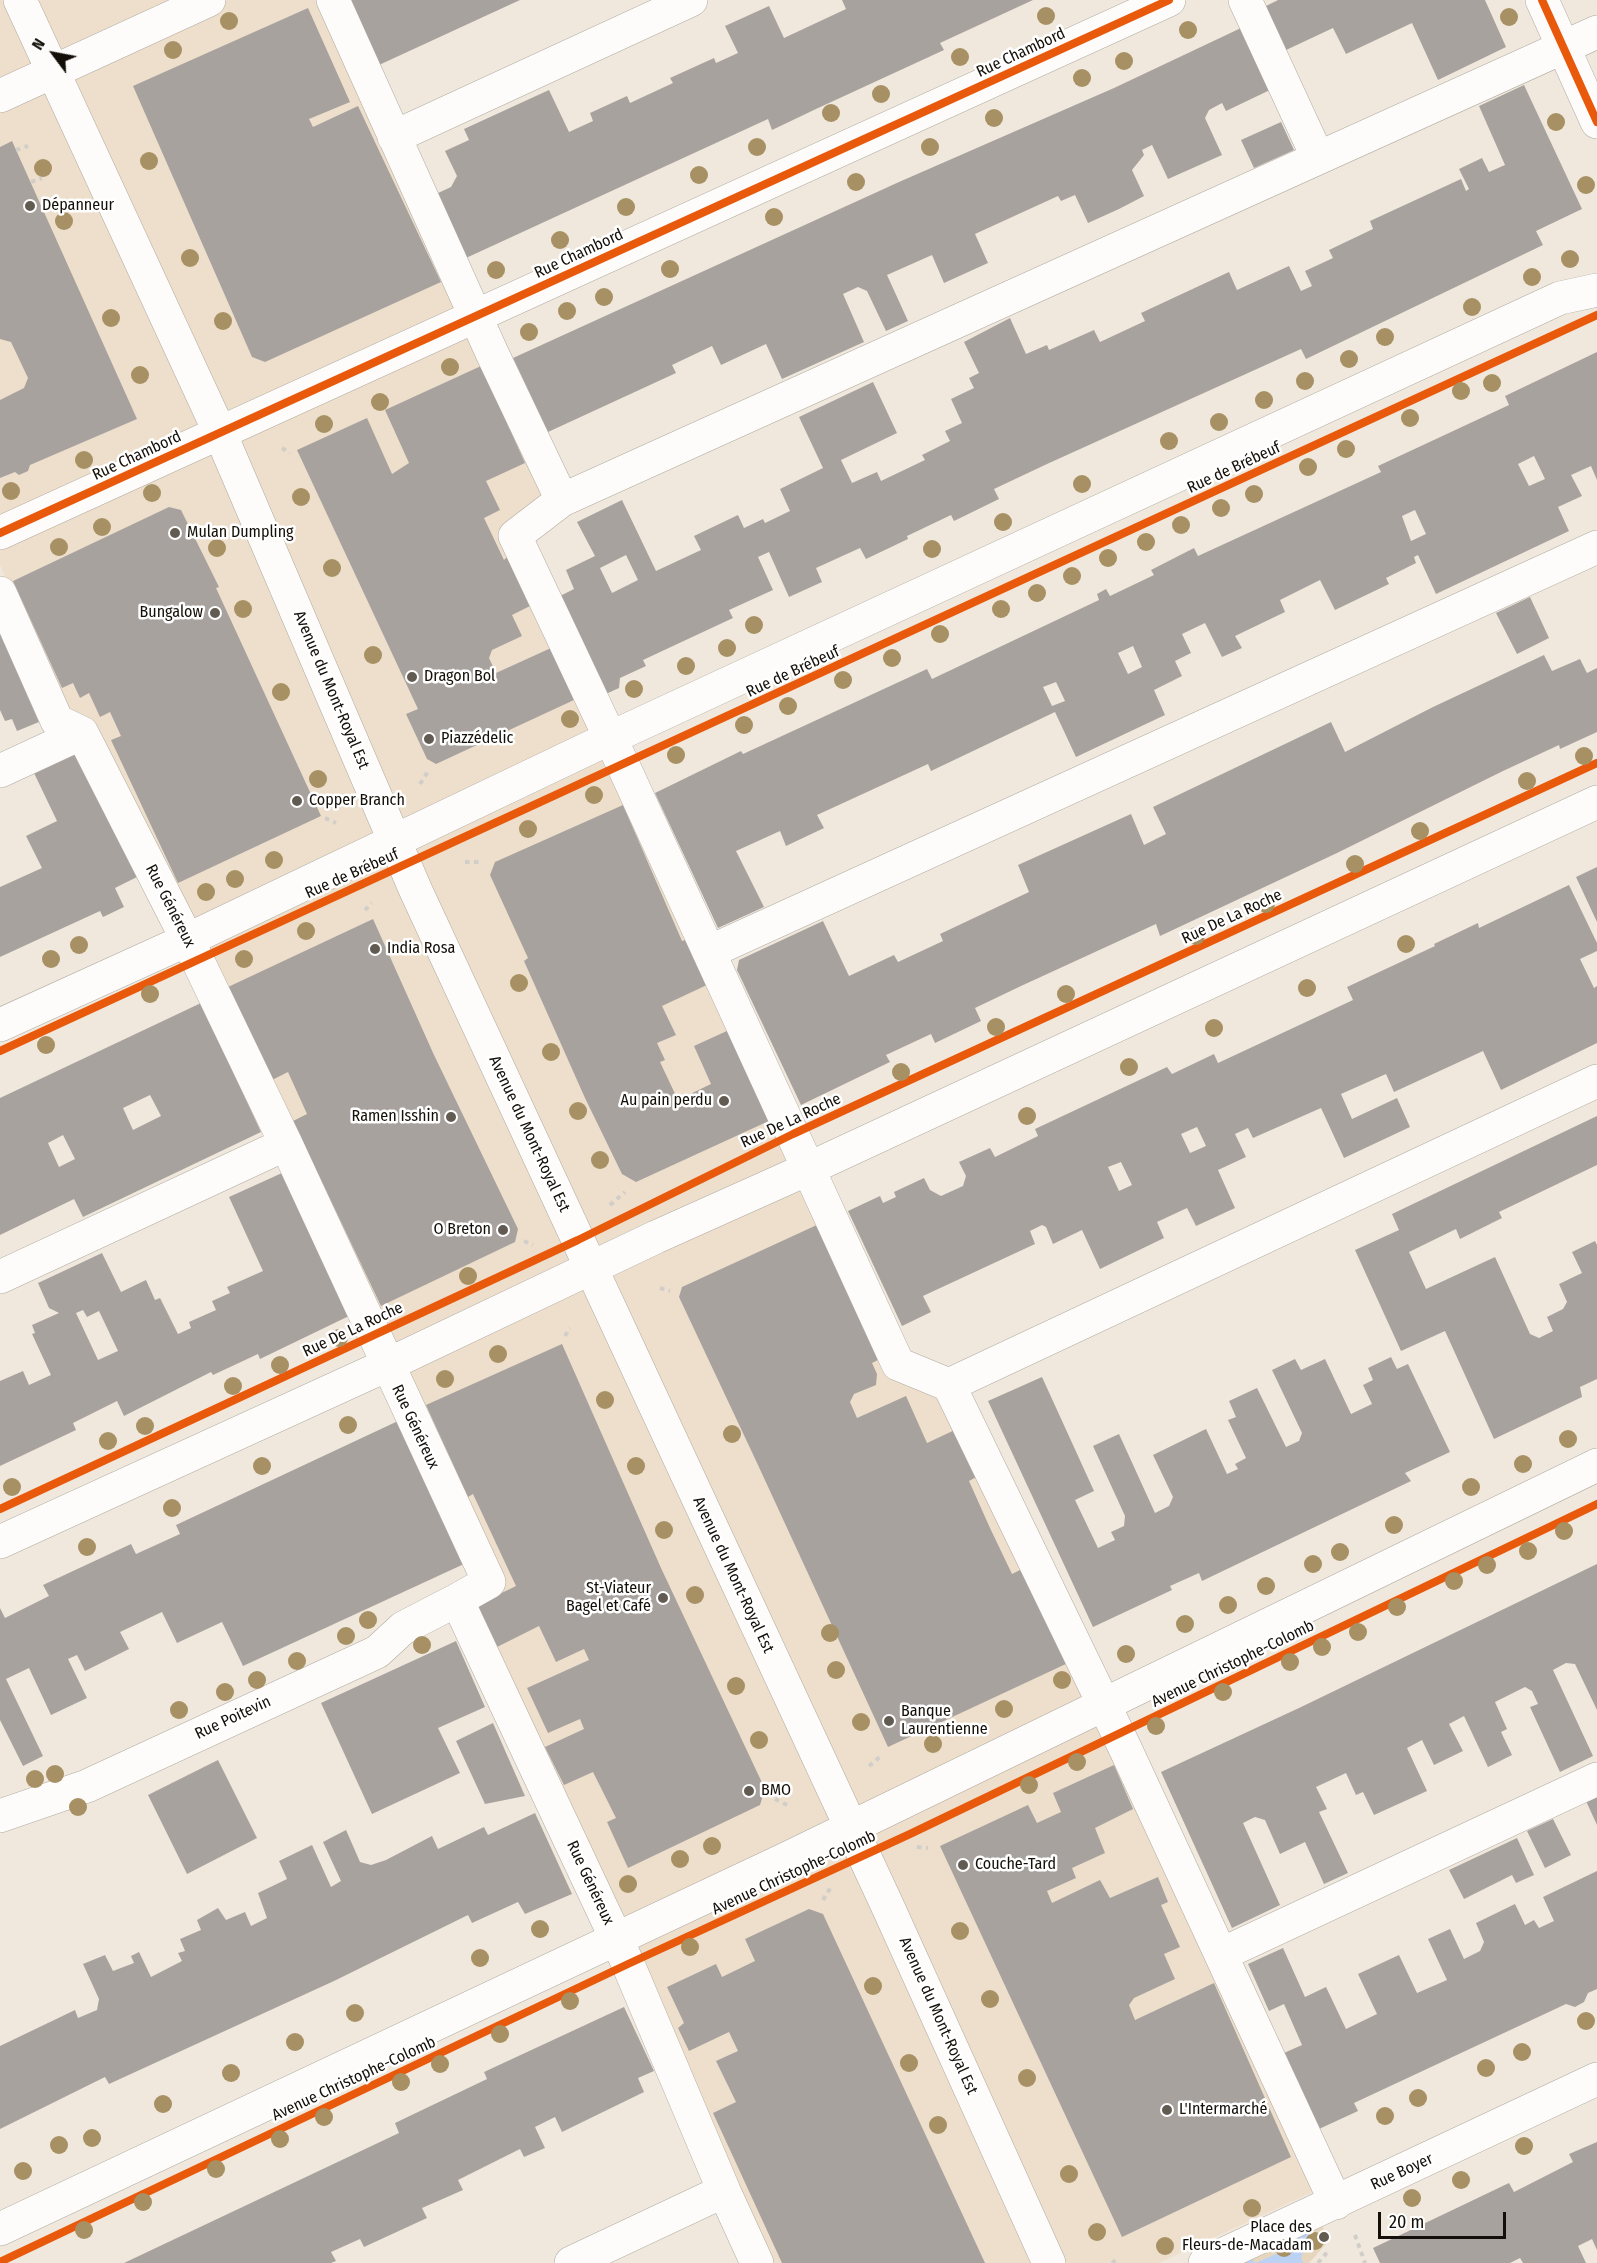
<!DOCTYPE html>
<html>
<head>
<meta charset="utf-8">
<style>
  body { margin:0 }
  #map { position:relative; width:1597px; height:2263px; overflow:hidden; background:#f0e8dc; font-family:"Fira Sans Condensed",sans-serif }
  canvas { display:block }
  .north { position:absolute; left:24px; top:24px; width:60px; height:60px; -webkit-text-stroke:4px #fff; paint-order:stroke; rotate:302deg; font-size:16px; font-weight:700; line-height:24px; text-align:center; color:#140f08 }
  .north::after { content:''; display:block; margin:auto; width:21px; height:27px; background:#140f08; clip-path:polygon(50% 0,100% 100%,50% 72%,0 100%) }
  .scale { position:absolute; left:1378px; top:2212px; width:128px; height:27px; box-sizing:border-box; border:3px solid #140f08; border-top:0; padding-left:8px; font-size:18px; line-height:21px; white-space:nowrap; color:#140f08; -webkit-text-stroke:4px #fff; paint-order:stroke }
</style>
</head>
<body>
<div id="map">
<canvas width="1597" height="2263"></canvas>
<div class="north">N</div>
<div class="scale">20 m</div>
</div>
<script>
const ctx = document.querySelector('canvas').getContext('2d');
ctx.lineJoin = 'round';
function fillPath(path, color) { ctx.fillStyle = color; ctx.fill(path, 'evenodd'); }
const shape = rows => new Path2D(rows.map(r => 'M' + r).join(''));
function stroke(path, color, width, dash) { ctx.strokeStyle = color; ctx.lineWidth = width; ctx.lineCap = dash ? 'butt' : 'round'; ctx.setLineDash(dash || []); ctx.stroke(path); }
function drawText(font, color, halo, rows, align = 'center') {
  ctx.font = font + ' "Fira Sans Condensed",sans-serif'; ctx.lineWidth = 5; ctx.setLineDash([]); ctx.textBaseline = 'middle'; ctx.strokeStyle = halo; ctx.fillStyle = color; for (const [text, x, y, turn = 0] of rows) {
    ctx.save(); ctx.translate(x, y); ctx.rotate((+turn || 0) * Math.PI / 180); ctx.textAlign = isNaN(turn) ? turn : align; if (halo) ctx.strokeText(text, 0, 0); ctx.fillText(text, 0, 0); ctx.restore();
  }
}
const built = shape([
  [0,0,326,0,547,496,524,541,899,1353,956,1374,1334,2182,1159,2263,771,2263,467,1602,499,1586,65,708,0,565]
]);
const green = shape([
  [1321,2222,1327,2239,1326,2244,1309,2263,1225,2263]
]);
const water = shape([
  [1314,2221,1301,2258,1303,2263,1243,2263,1247,2252,1255,2263,1293,2247,1306,2224]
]);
const building = shape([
  [349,0,520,0,379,65],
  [842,0,1033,0,940,43,944,50,816,109,772,130,768,119,466,258,436,194,451,187,457,176,445,151,469,140,464,129,549,90,569,132,593,121,590,113,627,96,630,103,673,83,670,78,714,58,716,63,738,53,725,26,769,6,784,38,846,9],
  [1278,0,1485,0,1506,47,1438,80,1412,23,1346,54,1333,28,1284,51,1264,7],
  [308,8,350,102,309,119,313,127,358,106,441,282,265,362,252,357,133,86],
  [1241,28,1270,90,1226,111,1222,103,1209,110,1205,118,1222,155,1168,179,1152,145,1142,150,1144,155,1132,170,1144,196,1119,209,1088,223,1075,195,1061,201,1058,196,975,234,988,263,944,283,932,255,887,275,908,321,886,331,867,291,858,287,843,294,864,342,782,379,766,344,721,365,712,346,672,365,676,373,548,432,513,358,899,182,1114,88],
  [1524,85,1582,209,1536,231,1543,245,1306,359,1301,349,1047,464,994,489,999,499,954,521,951,515,907,536,908,539,866,559,860,548,816,568,822,582,789,597,769,552,758,557,773,590,729,610,733,618,643,660,646,666,620,678,619,688,608,693,600,689,556,598,574,589,566,570,595,556,577,522,622,500,656,571,701,550,694,536,738,515,744,528,763,519,765,523,790,511,780,489,823,468,799,417,873,382,897,433,841,460,852,483,877,472,881,481,925,460,922,455,950,441,945,431,962,423,951,399,974,388,969,378,979,373,964,342,1010,318,1026,354,1047,345,1049,350,1094,330,1100,342,1145,321,1141,313,1229,272,1237,290,1289,266,1301,291,1312,286,1305,271,1333,258,1329,250,1373,229,1370,221,1461,179,1466,191,1469,189,1459,169,1482,158,1489,172,1505,165,1479,106],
  [626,555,638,580,612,593,600,568],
  [1281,122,1294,150,1254,168,1241,140],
  [12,141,137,419,30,465,28,471,19,475,15,472,0,478,0,400,24,388,28,378,11,342,0,339,0,147],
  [1597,352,1597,480,1591,466,1571,475,1582,496,1558,507,1569,531,1436,594,1418,555,1414,557,1416,563,1386,578,1389,584,1335,610,1320,580,1280,600,1285,612,1235,636,1242,648,1222,657,1205,623,1182,634,1191,653,1175,661,1182,676,1154,690,1165,715,1076,757,1055,712,931,771,928,764,817,815,824,828,786,846,780,831,736,851,764,907,718,928,655,793,741,751,743,754,927,669,932,679,1099,600,1097,594,1106,589,1110,596,1154,575,1151,570,1194,548,1198,556,1381,472,1378,466,1509,405,1505,396],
  [1534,456,1545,479,1529,486,1518,464],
  [1415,510,1426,534,1411,541,1402,516],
  [1133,646,1142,667,1128,674,1118,653],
  [1056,682,1065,701,1052,706,1043,687],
  [481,366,525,463,486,481,500,510,484,518,504,560,507,557,530,606,512,615,522,636,492,650,489,658,496,673,551,648,574,700,436,764,427,759,406,714,418,709,297,450,367,418,392,474,409,463,385,410],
  [169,507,181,510,219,587,216,588,321,816,178,883,111,740,121,736,110,712,100,717,89,693,80,698,73,683,62,688,13,581],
  [1530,597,1549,638,1517,654,1496,613],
  [0,633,39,722,17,731,12,719,5,721,0,710],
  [1544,655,1552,671,1580,659,1587,673,1597,668,1597,732,1560,749,1559,745,1503,771,1337,853,1160,936,1156,924,1021,986,975,1008,981,1021,935,1043,931,1034,886,1055,890,1062,801,1105,737,970,739,960,823,921,849,976,894,955,898,962,943,941,940,934,1029,892,1018,865,1131,814,1144,845,1166,834,1153,807,1331,722,1345,752,1433,707],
  [79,751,139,876,115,888,124,907,103,917,100,911,0,957,0,887,42,868,26,836,57,821,34,773],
  [623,805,682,941,689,939,709,984,662,1006,676,1035,657,1043,665,1060,660,1062,678,1100,711,1084,694,1046,729,1030,771,1120,636,1182,622,1174,585,1098,524,961,528,958,490,875,495,862],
  [1597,867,1597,922,1576,877],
  [1569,885,1597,943,1597,951,1580,959,1594,988,1597,986,1597,1043,1501,1090,1483,1051,1394,1092,1386,1074,1341,1094,1352,1119,1397,1098,1410,1127,1344,1158,1321,1108,1253,1138,1248,1128,1235,1134,1246,1157,1218,1170,1235,1208,1196,1226,1187,1208,1157,1222,1164,1238,1100,1269,1082,1230,1053,1244,1046,1227,1042,1225,1030,1231,1035,1244,923,1296,931,1312,902,1326,848,1211,880,1196,883,1203,896,1197,894,1192,924,1178,930,1190,941,1196,963,1186,966,1176,959,1162,990,1148,995,1157,1038,1136,1035,1129,1167,1067,1172,1074,1214,1054,1218,1063,1353,1000,1347,987,1435,946,1434,944,1478,923,1479,928],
  [1197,1127,1206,1146,1190,1153,1181,1134],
  [1121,1162,1132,1185,1119,1191,1108,1167],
  [373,919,434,1055,518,1229,515,1242,381,1306,293,1121,307,1114,288,1072,272,1080,228,987],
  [201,1003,261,1132,83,1217,74,1199,0,1235,0,1098],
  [150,1095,161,1116,133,1130,123,1108],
  [63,1135,75,1159,59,1167,48,1143],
  [1597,1116,1597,1165,1499,1212,1502,1218,1460,1239,1456,1229,1409,1252,1426,1289,1495,1257,1530,1334,1539,1338,1553,1331,1547,1317,1563,1309,1567,1302,1559,1284,1582,1273,1572,1252,1595,1241,1597,1245,1597,1379,1580,1387,1582,1397,1494,1439,1445,1331,1401,1351,1355,1250,1399,1230,1392,1214],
  [282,1173,349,1316,260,1359,258,1354,213,1375,211,1372,124,1416,117,1401,73,1423,76,1430,0,1466,0,1381,23,1371,29,1385,51,1375,32,1334,35,1333,32,1325,59,1313,49,1308,38,1283,102,1253,121,1292,146,1280,155,1300,160,1298,178,1334,191,1328,189,1322,216,1310,212,1301,230,1293,227,1287,263,1271,229,1197],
  [83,1310,87,1317,99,1311,118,1351,98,1360,76,1313],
  [819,1224,880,1359,872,1363,877,1374,876,1385,854,1394,850,1402,857,1418,906,1396,927,1443,959,1428,980,1475,969,1481,990,1528,1012,1574,1024,1568,1068,1663,888,1747,758,1465,679,1297,682,1287],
  [562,1344,661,1568,765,1789,760,1805,628,1868,607,1822,616,1818,593,1772,564,1785,545,1747,584,1729,580,1719,548,1733,527,1688,589,1660,584,1649,556,1662,539,1626,497,1647,477,1605,516,1586,473,1494,468,1497,426,1405],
  [1391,1357,1397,1369,1408,1364,1450,1452,1405,1473,1411,1481,1202,1581,1199,1573,1170,1586,1172,1590,1093,1627,988,1401,1042,1377,1094,1491,1075,1500,1098,1548,1115,1540,1111,1532,1124,1526,1125,1516,1093,1446,1119,1434,1155,1513,1169,1506,1173,1497,1153,1455,1206,1429,1227,1474,1238,1469,1235,1464,1246,1458,1228,1420,1236,1417,1229,1401,1257,1388,1286,1447,1299,1441,1302,1433,1272,1370,1295,1359,1301,1370,1325,1359,1351,1414,1372,1404,1363,1385,1373,1380,1368,1368],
  [398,1421,464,1564,243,1666,222,1622,177,1643,162,1612,120,1632,129,1649,85,1671,77,1655,68,1659,87,1698,51,1715,29,1668,6,1679,43,1756,23,1766,0,1720,0,1608,5,1618,49,1596,43,1585,131,1544,136,1554,180,1534,176,1525],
  [1597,1564,1597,1710,1575,1664,1566,1663,1553,1670,1593,1756,1560,1772,1530,1707,1538,1704,1532,1691,1525,1687,1495,1702,1507,1729,1501,1732,1512,1755,1488,1767,1464,1716,1449,1724,1463,1751,1434,1765,1422,1740,1407,1748,1427,1791,1374,1815,1363,1792,1356,1795,1346,1773,1316,1787,1327,1809,1319,1812,1348,1873,1324,1884,1305,1842,1280,1854,1265,1820,1255,1817,1243,1823,1280,1905,1232,1928,1161,1772,1299,1708],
  [456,1641,485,1707,438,1728,460,1773,372,1814,321,1703],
  [493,1723,525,1796,485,1804,456,1741],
  [218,1760,257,1838,187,1874,148,1795],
  [1114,1765,1133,1809,1095,1828,1105,1853,1072,1868,1076,1878,1047,1891,1052,1903,1100,1880,1110,1898,1158,1877,1168,1902,1161,1905,1180,1947,1164,1954,1175,1979,1134,1998,1129,2005,1135,2020,1214,1983,1291,2157,1122,2237,940,1846,1028,1805,1037,1823,1061,1812,1053,1793],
  [1597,1796,1597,1825,1586,1801],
  [535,1813,572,1894,525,1914,518,1902,472,1923,468,1915,334,1981,109,2084,105,2077,0,2129,0,2046,75,2010,78,2018,97,2010,99,1999,83,1964,105,1955,113,1971,134,1963,131,1956,139,1952,151,1977,182,1961,178,1953,185,1951,180,1939,201,1930,197,1920,218,1908,226,1920,245,1912,251,1926,267,1918,258,1893,287,1879,279,1861,312,1845,331,1887,341,1881,323,1842,346,1830,360,1862,371,1865,386,1860,432,1836,438,1849,484,1827,488,1835],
  [1553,1819,1571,1855,1545,1868,1527,1831],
  [1517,1838,1534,1875,1516,1883,1512,1875,1464,1899,1449,1870],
  [1597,1871,1597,1989,1588,1993,1584,2002,1575,2007,1566,2004,1354,2103,1358,2111,1319,2129,1284,2053,1302,2045,1284,2004,1269,2011,1248,1964,1283,1948,1305,1997,1326,1987,1346,2029,1377,2014,1358,1974,1399,1955,1417,1993,1447,1980,1428,1939,1450,1929,1464,1959,1480,1951,1484,1942,1476,1923,1515,1904,1525,1925,1534,1920,1539,1928,1554,1921,1543,1897],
  [809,1909,823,1914,985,2263,782,2263,713,2113,736,2102,716,2061,738,2051,729,2032,689,2051,678,2028,684,2023,667,1987,716,1964,722,1977,755,1961,745,1939],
  [624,2007,654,2071,638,2078,644,2092,562,2132,555,2117,535,2127,545,2148,524,2157,520,2149,458,2180,463,2190,422,2208,427,2218,364,2247,360,2239,331,2252,336,2261,331,2263,124,2263,399,2133,395,2123,487,2079,484,2072],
  [1597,2142,1597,2250,1592,2239,1578,2246,1586,2263,1523,2263,1520,2258,1510,2263,1380,2263,1373,2248,1509,2183,1514,2192,1573,2162,1569,2154]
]);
const path = shape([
  [16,150,28,146],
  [31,182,42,178],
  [282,448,290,453],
  [420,784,429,770],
  [325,818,336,823],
  [465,862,479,862],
  [365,910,372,903],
  [610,1205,625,1192],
  [524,1241,533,1245],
  [660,1288,670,1291],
  [565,1336,570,1328],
  [869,1766,881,1756],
  [775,1799,787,1805],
  [917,1847,928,1848],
  [823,1900,831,1887],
  [1355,2235,1365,2263],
  [1112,2263,1117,2259],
  [1318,2263,1329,2250]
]);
const minor = shape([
  [333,0,492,353,562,500],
  [1245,0,1318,158],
  [1542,0,1597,122],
  [0,96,209,0],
  [394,137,691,0],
  [0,533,1169,0],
  [0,593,57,721,82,733,197,959,286,1144,489,1582,457,1600,628,1964,724,2191,757,2263],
  [0,771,82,733],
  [709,952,1597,547],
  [0,1025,187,940,610,738,1560,298,1597,290],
  [0,1277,286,1144],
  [949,1385,1597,1081],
  [0,1542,387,1365,656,1237,810,1168,1597,802],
  [0,1816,87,1786,377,1652,403,1628,457,1600],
  [1222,1954,1597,1779],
  [1336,2203,1125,1748,949,1385,898,1364,623,765,515,536,562,500,1597,32],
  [0,2229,786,1859,1597,1465],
  [571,2263,724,2191],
  [1205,2263,1597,2079]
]);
const major = shape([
  [20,0,220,433,416,891,888,1907,1049,2263]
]);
const cycleway = shape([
  [1542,0,1597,122],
  [0,533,1169,0],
  [0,1051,1597,315],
  [0,1509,578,1240,793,1134,1597,763],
  [0,2262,628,1964,910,1834,1597,1504]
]);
const trees = [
  [1046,16],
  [1509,17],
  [229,21],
  [1188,30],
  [173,50],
  [960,57],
  [1124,61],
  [1082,78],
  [881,94],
  [831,113],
  [994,118],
  [1556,122],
  [757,147],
  [930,147],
  [149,161],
  [43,168],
  [699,175],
  [856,182],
  [1586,185],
  [626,207],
  [774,217],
  [64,221],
  [560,240],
  [190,258],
  [1570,259],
  [670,269],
  [496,270],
  [1532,277],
  [604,297],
  [1472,307],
  [567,311],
  [111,318],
  [223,321],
  [529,332],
  [1385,337],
  [1349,359],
  [450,367],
  [140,375],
  [1305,381],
  [1492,383],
  [1461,391],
  [1264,400],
  [380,402],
  [1410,418],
  [1219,422],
  [324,424],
  [1169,441],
  [1346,449],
  [84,460],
  [1308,467],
  [1082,484],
  [11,491],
  [152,493],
  [1254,494],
  [301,497],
  [1221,508],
  [1003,522],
  [1181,525],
  [102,527],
  [1146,542],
  [59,547],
  [217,548],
  [932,549],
  [1108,558],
  [332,568],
  [1072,576],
  [1037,593],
  [243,609],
  [1001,609],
  [754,625],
  [940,634],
  [727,648],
  [373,655],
  [892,658],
  [686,666],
  [843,680],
  [634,689],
  [281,692],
  [788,706],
  [570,719],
  [744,725],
  [676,755],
  [1584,756],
  [318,779],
  [1527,781],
  [594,795],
  [528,829],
  [1420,831],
  [274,860],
  [1355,864],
  [235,879],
  [206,892],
  [1266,904],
  [306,931],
  [1196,936],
  [1406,944],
  [79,945],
  [51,959],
  [244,959],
  [519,983],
  [1307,988],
  [150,994],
  [1066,994],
  [996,1027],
  [1214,1028],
  [46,1045],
  [551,1052],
  [1129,1067],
  [901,1072],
  [578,1111],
  [1027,1116],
  [600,1160],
  [468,1276],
  [339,1338],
  [498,1354],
  [280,1365],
  [445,1379],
  [233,1386],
  [605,1400],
  [348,1425],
  [145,1426],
  [732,1434],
  [1568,1439],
  [108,1441],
  [1523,1464],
  [262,1466],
  [636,1466],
  [12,1487],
  [1471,1487],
  [172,1508],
  [1394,1525],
  [664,1530],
  [1564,1531],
  [87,1547],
  [1528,1551],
  [1340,1552],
  [1313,1564],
  [1487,1565],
  [1454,1581],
  [1266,1586],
  [695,1595],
  [1228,1605],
  [1397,1607],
  [368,1620],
  [1185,1624],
  [1358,1632],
  [830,1633],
  [346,1636],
  [422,1645],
  [1322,1647],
  [1126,1654],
  [297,1661],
  [1290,1662],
  [836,1670],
  [257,1680],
  [1062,1680],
  [736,1686],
  [225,1692],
  [1223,1692],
  [1004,1709],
  [179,1710],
  [861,1722],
  [1156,1726],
  [759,1740],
  [933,1744],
  [1077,1762],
  [55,1774],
  [35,1779],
  [1029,1785],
  [78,1807],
  [712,1846],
  [680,1859],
  [628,1884],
  [540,1929],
  [960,1931],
  [690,1947],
  [480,1958],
  [873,1986],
  [990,1999],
  [570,2001],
  [355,2013],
  [1586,2021],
  [500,2034],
  [295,2042],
  [1522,2052],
  [909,2063],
  [440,2064],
  [1486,2068],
  [231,2073],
  [1027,2078],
  [401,2082],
  [1418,2098],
  [163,2104],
  [1385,2116],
  [324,2117],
  [938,2125],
  [92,2138],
  [280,2139],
  [59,2145],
  [1524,2146],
  [216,2169],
  [23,2171],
  [1069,2174],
  [1461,2180],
  [1412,2198],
  [143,2202],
  [1252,2208],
  [84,2230],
  [1097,2232],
  [1315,2241],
  [1165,2246],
  [1284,2248]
];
const markers = [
  [30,206,6,"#615b52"],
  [175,533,6,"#615b52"],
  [215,613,6,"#615b52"],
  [412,677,6,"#615b52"],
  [429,739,6,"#615b52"],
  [297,801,6,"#615b52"],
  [375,949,6,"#615b52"],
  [724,1101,6,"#615b52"],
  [451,1117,6,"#615b52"],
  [503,1230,6,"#615b52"],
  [663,1598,6,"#615b52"],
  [889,1721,6,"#615b52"],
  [749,1791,6,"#615b52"],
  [963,1865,6,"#615b52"],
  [1167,2110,6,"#615b52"],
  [1324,2237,6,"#615b52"]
];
const streetNames = [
  ["Rue Chambord",1021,53,-25],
  ["Rue Chambord",579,254,-25],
  ["Rue Chambord",137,456,-25],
  ["Rue de Brébeuf",1234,468,-25],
  ["Rue de Brébeuf",793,672,-25],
  ["Avenue du Mont-Royal Est",331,690,67],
  ["Rue de Brébeuf",352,874,-24],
  ["Rue Généreux",170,906,63],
  ["Rue De La Roche",1232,917,-25],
  ["Rue De La Roche",791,1121,-25],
  ["Avenue du Mont-Royal Est",529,1134,65],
  ["Rue De La Roche",353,1330,-25],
  ["Rue Généreux",415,1427,65],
  ["Avenue du Mont-Royal Est",733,1575,65],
  ["Avenue Christophe-Colomb",1233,1664,-26],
  ["Rue Poitevin",233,1718,-25],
  ["Avenue Christophe-Colomb",794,1873,-25],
  ["Rue Généreux",590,1883,65],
  ["Avenue du Mont-Royal Est",938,2016,66],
  ["Avenue Christophe-Colomb",354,2079,-25],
  ["Rue Boyer",1402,2172,-25]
];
const poiNames = [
  ["Dépanneur",42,206],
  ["Mulan Dumpling",187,533],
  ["Bungalow",203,613,"right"],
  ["Dragon Bol",424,677],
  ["Piazzédelic",441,739],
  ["Copper Branch",309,801],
  ["India Rosa",387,949],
  ["Au pain perdu",712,1101,"right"],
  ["Ramen Isshin",439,1117,"right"],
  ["O Breton",491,1230,"right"],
  ["St-Viateur",651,1589,"right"],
  ["Bagel et Café",651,1607,"right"],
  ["Banque",901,1712],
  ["Laurentienne",901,1730],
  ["BMO",761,1791],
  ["Couche-Tard",975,1865],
  ["L'Intermarché",1179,2110],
  ["Place des",1312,2228,"right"],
  ["Fleurs-de-Macadam",1312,2246,"right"]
];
fillPath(built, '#eddfcb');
fillPath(green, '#e7d6be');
fillPath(water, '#bcd2f4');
fillPath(building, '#a8a29f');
stroke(minor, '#b0aaa1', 34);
stroke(major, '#b0aaa1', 34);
stroke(path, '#d1ceca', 4, [4.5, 4.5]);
stroke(minor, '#fdfcfa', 33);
stroke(major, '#fdfcfa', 33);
stroke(cycleway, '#e8590c', 8);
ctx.fillStyle = '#a79063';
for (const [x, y] of trees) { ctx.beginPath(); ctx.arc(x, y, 9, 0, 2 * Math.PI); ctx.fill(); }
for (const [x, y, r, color] of markers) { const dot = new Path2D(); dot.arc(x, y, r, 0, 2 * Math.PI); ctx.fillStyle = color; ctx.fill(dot); stroke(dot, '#fff', 2); }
drawText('16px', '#140f08', '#fff', streetNames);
drawText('16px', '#140f08', '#fff', poiNames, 'left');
</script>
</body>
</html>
